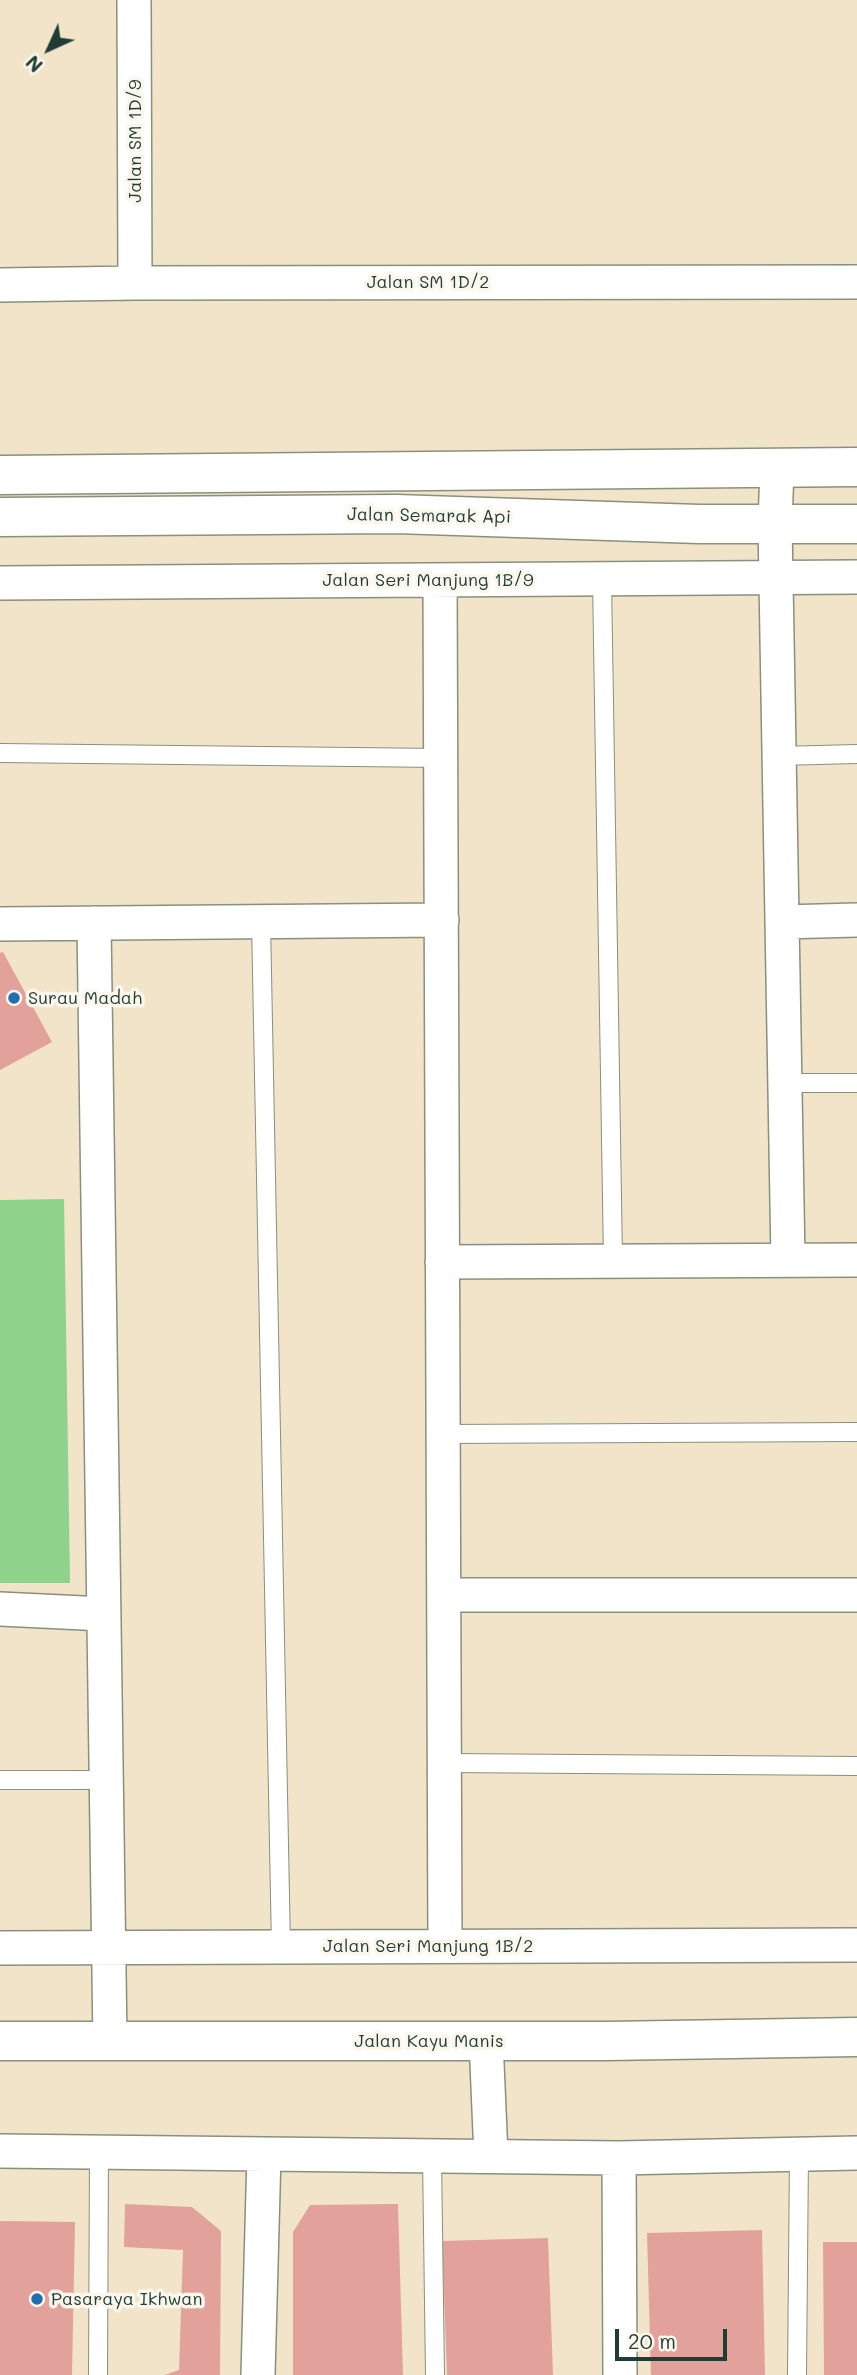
<!DOCTYPE html>
<html>
<head>
<meta charset="utf-8">
<style>
  body { margin:0 }
  #map { position:relative; width:857px; height:2375px; overflow:hidden; background:#f1e4c8; font-family:Mali,sans-serif }
  canvas { display:block }
  .north { position:absolute; left:14px; top:14px; width:70px; height:70px; -webkit-text-stroke:5px #fbf7ec; paint-order:stroke; rotate:225deg; font-size:19px; font-weight:700; line-height:28px; text-align:center; color:#1f3d34 }
  .north::after { content:''; display:block; margin:auto; width:24px; height:32px; background:#1f3d34; clip-path:polygon(50% 0,100% 100%,50% 72%,0 100%) }
  .scale { position:absolute; left:615px; top:2329px; width:112px; height:32px; box-sizing:border-box; border:4px solid #1f3d34; border-top:0; padding-left:9px; font-size:21px; line-height:24px; white-space:nowrap; color:#1f3d34; -webkit-text-stroke:5px #fbf7ec; paint-order:stroke }
</style>
</head>
<body>
<div id="map">
<canvas width="857" height="2375"></canvas>
<div class="north">N</div>
<div class="scale">20 m</div>
</div>
<script>
const ctx = document.querySelector('canvas').getContext('2d');
ctx.lineJoin = 'round';
function fillPath(path, color) { ctx.fillStyle = color; ctx.fill(path, 'evenodd'); }
const shape = rows => new Path2D(rows.map(r => 'M' + r).join(''));
function stroke(path, color, width, dash) { ctx.strokeStyle = color; ctx.lineWidth = width; ctx.lineCap = dash ? 'butt' : 'round'; ctx.setLineDash(dash || []); ctx.stroke(path); }
function drawText(font, color, halo, rows, align = 'center') {
  ctx.font = font + ' Mali,sans-serif'; ctx.lineWidth = 7; ctx.setLineDash([]); ctx.textBaseline = 'middle'; ctx.strokeStyle = halo; ctx.fillStyle = color; for (const [text, x, y, turn = 0] of rows) {
    ctx.save(); ctx.translate(x, y); ctx.rotate((+turn || 0) * Math.PI / 180); ctx.textAlign = isNaN(turn) ? turn : align; if (halo) ctx.strokeText(text, 0, 0); ctx.fillText(text, 0, 0); ctx.restore();
  }
}
const green = shape([
  [64,1199,70,1583,0,1583,0,1200]
]);
const building = shape([
  [3,952,52,1042,0,1070,0,953],
  [125,2204,192,2207,221,2231,220,2375,165,2375,179,2370,183,2250,124,2247],
  [398,2204,403,2375,293,2375,293,2232,310,2205],
  [0,2221,75,2222,72,2375,0,2375],
  [762,2230,765,2375,651,2375,647,2233],
  [548,2238,553,2375,447,2375,442,2241],
  [823,2242,857,2242,857,2375,824,2375]
]);
const service = shape([
  [602,579,613,1261],
  [0,753,441,758],
  [779,756,857,754],
  [261,921,281,1947],
  [785,1083,857,1083],
  [443,1434,857,1432],
  [445,1763,857,1766],
  [0,1780,106,1780],
  [432,2156,435,2375],
  [98,2375,99,2152],
  [797,2375,799,2154]
]);
const minor = shape([
  [134,0,135,283],
  [0,285,135,283,857,282],
  [777,468,775,524,788,1260],
  [440,580,445,1946],
  [0,583,857,577],
  [782,922,857,920],
  [94,923,110,2041],
  [0,924,442,920],
  [442,1262,857,1260],
  [444,1595,857,1595],
  [0,1609,104,1614],
  [0,1948,857,1945],
  [486,2040,491,2156],
  [0,2151,619,2158,857,2153],
  [619,2158,620,2375],
  [258,2375,264,2154]
]);
const tertiary = shape([
  [0,475,857,467],
  [0,517,396,514,699,524,857,524],
  [0,2041,607,2041,857,2037]
]);
const markers = [
  [14,998,7,"#1f6fb2"],
  [37,2299,7,"#1f6fb2"]
];
const streetNames = [
  ["Jalan SM 1D/9",135,141,-90],
  ["Jalan SM 1D/2",428,282],
  ["Jalan Semarak Api",429,516,1],
  ["Jalan Seri Manjung 1B/9",428,580],
  ["Jalan Seri Manjung 1B/2",428,1946],
  ["Jalan Kayu Manis",429,2041]
];
const poiNames = [
  ["Surau Madah",28,998],
  ["Pasaraya Ikhwan",51,2299]
];
fillPath(green, '#8ed28b');
fillPath(building, '#e2a19b');
stroke(service, '#88907e', 20);
stroke(minor, '#88907e', 36);
stroke(tertiary, '#88907e', 41);
stroke(service, '#fff', 18);
stroke(minor, '#fff', 33);
stroke(tertiary, '#fff', 38);
for (const [x, y, r, color] of markers) { const dot = new Path2D(); dot.arc(x, y, r, 0, 2 * Math.PI); ctx.fillStyle = color; ctx.fill(dot); stroke(dot, '#fbf7ec', 2.5); }
drawText('18px', '#1f3d34', '#fbf7ec', streetNames);
drawText('18px', '#1f3d34', '#fbf7ec', poiNames, 'left');
</script>
</body>
</html>
